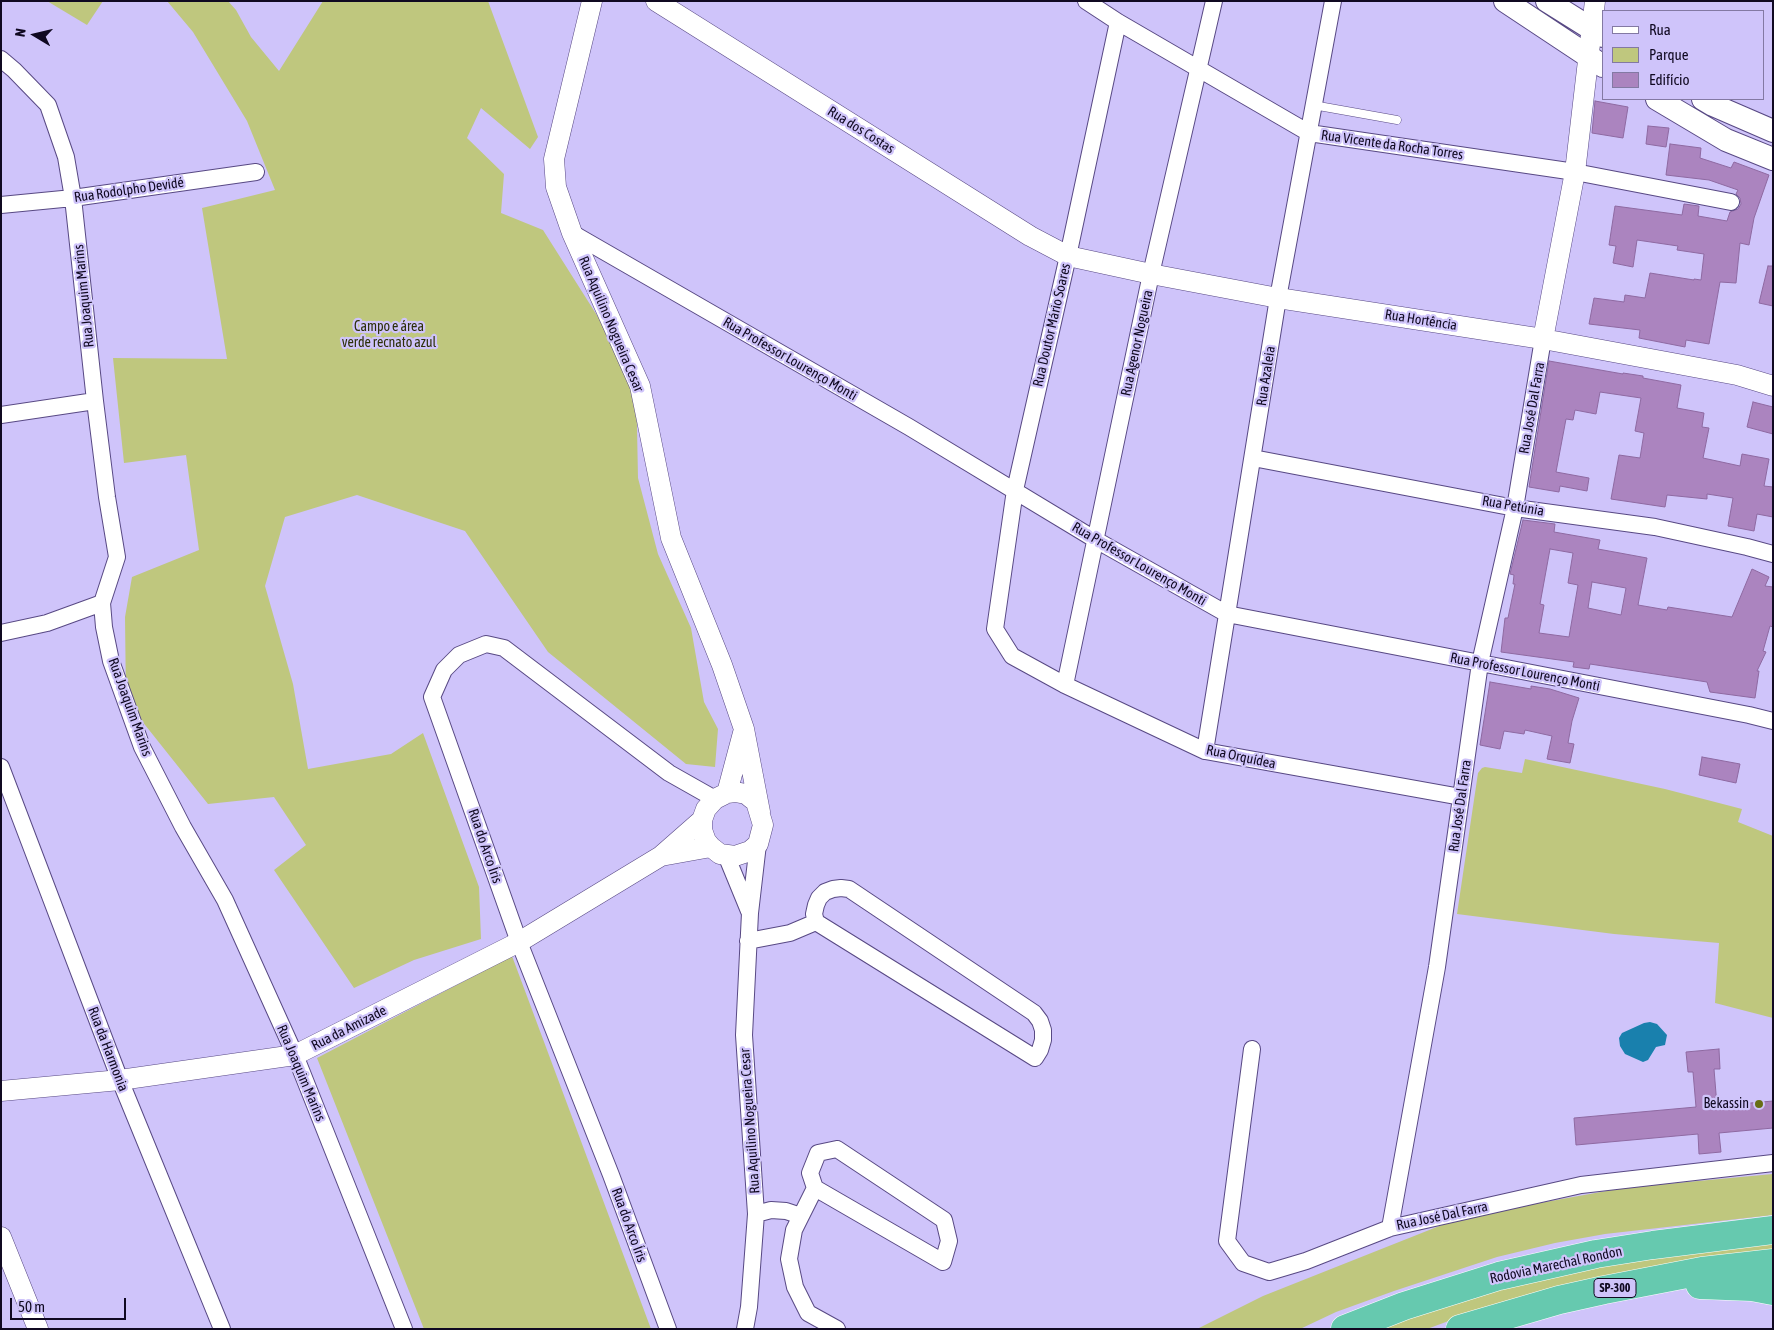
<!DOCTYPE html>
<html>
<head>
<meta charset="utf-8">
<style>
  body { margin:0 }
  #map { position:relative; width:1774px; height:1330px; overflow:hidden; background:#cfc4fa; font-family:"Asap Condensed",sans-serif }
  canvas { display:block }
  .frame { position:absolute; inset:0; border:2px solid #100921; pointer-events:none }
  .legend { position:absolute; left:1602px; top:10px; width:162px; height:90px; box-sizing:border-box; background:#cfc4fa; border:1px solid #8379a3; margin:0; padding:6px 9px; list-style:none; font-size:15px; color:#100921 }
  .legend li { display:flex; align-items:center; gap:10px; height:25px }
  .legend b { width:25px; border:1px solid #8379a3 }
  .north { position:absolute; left:10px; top:10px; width:50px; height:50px; -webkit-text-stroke:4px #cfc4fa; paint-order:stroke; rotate:279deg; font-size:14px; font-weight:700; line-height:20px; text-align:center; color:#100921 }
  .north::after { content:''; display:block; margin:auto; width:18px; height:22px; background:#100921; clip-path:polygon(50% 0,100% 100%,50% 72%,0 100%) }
  .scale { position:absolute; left:10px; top:1298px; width:116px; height:22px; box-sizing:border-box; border:2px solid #100921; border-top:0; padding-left:6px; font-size:15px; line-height:18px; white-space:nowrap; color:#100921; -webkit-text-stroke:4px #cfc4fa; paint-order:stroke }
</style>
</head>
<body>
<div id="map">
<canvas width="1774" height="1330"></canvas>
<div class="frame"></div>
<ul class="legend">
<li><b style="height:6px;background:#fff"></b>Rua</li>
<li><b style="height:14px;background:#bfc77e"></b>Parque</li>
<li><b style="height:14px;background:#ab84bf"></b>Edifício</li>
</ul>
<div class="north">N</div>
<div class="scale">50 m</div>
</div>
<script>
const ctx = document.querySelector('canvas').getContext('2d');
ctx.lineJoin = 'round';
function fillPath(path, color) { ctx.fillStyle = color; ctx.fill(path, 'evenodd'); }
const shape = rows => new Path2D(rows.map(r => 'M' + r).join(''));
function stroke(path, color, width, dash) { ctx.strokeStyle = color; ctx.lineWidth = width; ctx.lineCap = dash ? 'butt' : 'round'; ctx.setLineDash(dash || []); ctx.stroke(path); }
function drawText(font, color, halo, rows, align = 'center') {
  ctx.font = font + ' "Asap Condensed",sans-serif'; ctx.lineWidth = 4.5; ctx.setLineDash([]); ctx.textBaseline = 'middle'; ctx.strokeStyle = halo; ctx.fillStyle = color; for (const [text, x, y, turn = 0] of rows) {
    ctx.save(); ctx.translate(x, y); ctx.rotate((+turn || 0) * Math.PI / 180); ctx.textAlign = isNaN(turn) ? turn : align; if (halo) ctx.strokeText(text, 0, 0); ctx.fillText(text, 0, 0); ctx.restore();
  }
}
const green = shape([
  [47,1,103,1,87,25],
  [167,1,228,1,236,10,251,37,279,71,323,1,488,1,538,137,530,149,481,108,467,138,504,174,501,213,543,230,636,377,638,478,658,554,691,628,704,702,718,729,715,767,686,764,548,652,465,531,357,495,285,517,265,586,293,684,308,769,391,754,423,733,479,887,481,939,414,960,354,988,274,870,306,845,274,797,208,804,126,701,125,617,132,577,199,550,186,455,124,463,113,358,227,359,202,208,275,190,247,121,193,32],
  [1525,759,1665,789,1742,809,1738,822,1773,836,1773,1018,1715,1003,1719,943,1614,934,1457,914,1478,773,1482,768,1485,767,1522,773],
  [512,956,651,1329,424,1329,317,1058],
  [1773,1174,1773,1215,1605,1234,1555,1243,1497,1257,1394,1291,1336,1312,1300,1329,1197,1329,1263,1296,1462,1217,1623,1188],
  [1773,1241,1773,1254,1454,1319,1427,1329,1368,1329,1529,1278]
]);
const water = shape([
  [1650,1022,1657,1024,1667,1035,1665,1045,1656,1047,1648,1060,1643,1062,1625,1054,1620,1046,1619,1038,1622,1033,1644,1023]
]);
const building = shape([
  [1595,101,1628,107,1623,138,1592,133,1595,101],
  [1648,126,1669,128,1666,147,1646,144,1648,126],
  [1670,144,1701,148,1700,158,1731,168,1734,162,1769,175,1754,218,1749,245,1740,243,1736,283,1720,282,1709,344,1686,340,1685,347,1639,338,1640,330,1589,324,1594,298,1624,302,1625,295,1645,298,1650,273,1694,280,1694,279,1701,280,1704,254,1677,250,1678,246,1637,240,1633,267,1613,263,1616,246,1609,245,1615,206,1682,215,1684,204,1699,206,1698,216,1727,221,1730,212,1738,209,1741,204,1740,198,1736,194,1738,190,1709,180,1666,175,1670,144],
  [1768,266,1773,266,1773,306,1759,303,1768,266],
  [1549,361,1623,374,1623,373,1643,376,1643,378,1681,385,1677,408,1704,413,1702,427,1709,428,1703,458,1740,466,1742,454,1769,459,1764,486,1773,487,1773,517,1757,514,1754,531,1728,526,1733,498,1707,494,1707,499,1667,495,1665,507,1611,499,1619,455,1640,458,1644,433,1635,431,1641,398,1600,392,1596,414,1575,410,1573,420,1566,419,1556,472,1589,478,1587,491,1560,486,1559,492,1529,487,1549,361],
  [1753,402,1773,407,1773,434,1747,427,1753,402],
  [1523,520,1555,524,1554,532,1600,540,1598,549,1647,558,1638,605,1667,610,1668,607,1732,617,1752,569,1769,577,1765,586,1773,587,1773,627,1770,626,1763,651,1766,652,1757,671,1759,671,1755,698,1710,692,1707,682,1590,664,1589,669,1573,667,1574,662,1501,652,1505,618,1508,618,1515,584,1513,584,1514,575,1510,574,1523,520],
  [1550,549,1573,553,1568,583,1578,585,1569,637,1539,633,1544,605,1540,604,1550,549],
  [1592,582,1626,588,1621,615,1588,608,1592,582],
  [1490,682,1531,689,1531,686,1550,689,1579,698,1572,721,1568,743,1574,744,1570,763,1547,759,1552,736,1525,730,1524,734,1504,731,1500,749,1480,745,1490,682],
  [1702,757,1740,764,1736,783,1699,775,1702,757],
  [1719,1049,1720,1069,1714,1069,1717,1106,1773,1101,1773,1128,1719,1133,1721,1152,1699,1154,1698,1134,1576,1145,1574,1118,1696,1107,1693,1072,1688,1072,1686,1052,1719,1049]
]);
const service = shape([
  [1313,105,1397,120]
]);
const minor = shape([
  [1086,1,1118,22,1309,133,1575,172,1731,202],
  [1118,22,1068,256,1015,490,995,629,1012,656,1065,685,1205,751,1461,797],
  [1,59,14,70,48,105,66,157,73,198,95,401,107,497,117,557,102,603,104,627,111,661,142,747,183,827,225,900,295,1055,404,1329],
  [1,205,73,198,256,172],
  [572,233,909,427,1096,540,1227,614,1749,715,1773,721],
  [1,415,95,401],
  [1253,458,1515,508,1655,527,1747,547,1773,554],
  [1,633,47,623,102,603],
  [1065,685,1151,274,1214,1],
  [1205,751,1278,298,1333,1],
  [1,767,120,1080,222,1329],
  [726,855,749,911],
  [841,888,849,889,1034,1013,1040,1021,1043,1030,1043,1040,1040,1050,1035,1058,816,922,814,914,816,905,819,898,825,892,833,889,841,888],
  [748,941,790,933,816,922],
  [1252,1049,1227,1241,1243,1263,1269,1272,1306,1261,1390,1228,1581,1185,1773,1163],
  [837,1149,944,1220,949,1241,943,1262,815,1188,810,1173,818,1153,837,1149],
  [815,1188,794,1230,789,1259,795,1287,808,1313,837,1329],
  [756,1214,771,1210,786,1211,801,1216],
  [1390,1228,1437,967,1480,663,1515,508,1543,339],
  [668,1329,611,1175,519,942,432,697,444,670,459,655,486,644,504,648,669,773,715,799],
  [745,1329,749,1307,756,1214,744,1035,750,913,758,844]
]);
const tertiary = shape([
  [592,1,554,159,556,187,572,233,640,386,671,538,722,665,744,729,760,812],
  [656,1,1030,236,1068,256,1151,274,1278,298,1543,339,1737,375,1773,386],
  [1543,339,1575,172,1595,1],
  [735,792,746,794,756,802,763,825,758,844,750,851,735,856,720,854,711,847,706,841,702,830,702,820,706,809,715,799,727,793,735,792],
  [727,793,743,733],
  [661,856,711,847],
  [1,1091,120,1080,295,1055,519,942,661,856,702,820],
  [1,1237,38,1329]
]);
const secondary = shape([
  [1505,1,1603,66],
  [1547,1,1603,36],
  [1657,99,1726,140,1773,159],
  [1703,99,1713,105,1773,131]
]);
const motorway = shape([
  [1700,1285,1752,1287,1773,1291],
  [1345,1329,1404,1306,1499,1276,1596,1254,1653,1245,1773,1230],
  [1460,1329,1559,1300,1604,1290,1702,1271,1773,1263]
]);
const markers = [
  [1759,1104,5,"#676e14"]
];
const shields = [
  [1615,1288,42]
];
const shieldNames = [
  ["SP-300",1615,1288]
];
const streetNames = [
  ["Rua dos Costas",861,130,32],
  ["Rua Vicente da Rocha Torres",1392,145,8],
  ["Rua Rodolpho Devidé",129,190,-8],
  ["Rua Joaquim Marins",84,296,-96],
  ["Rua Hortência",1421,320,9],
  ["Rua Aquilino Nogueira Cesar",611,324,67],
  ["Rua Doutor Mário Soares",1052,325,-77],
  ["Rua Agenor Nogueira",1137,343,-78],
  ["Rua Professor Lourenço Monti",790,359,30],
  ["Rua Azaleia",1266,376,-81],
  ["Rua José Dal Farra",1532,408,-80],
  ["Rua Petúnia",1513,506,10],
  ["Rua Professor Lourenço Monti",1139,564,30],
  ["Rua Professor Lourenço Monti",1525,672,11],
  ["Rua Joaquim Marins",130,707,70],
  ["Rua Orquídea",1241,757,12],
  ["Rua José Dal Farra",1460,806,-82],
  ["Rua do Arco Íris",485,846,71],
  ["Rua da Amizade",349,1028,-27],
  ["Rua da Harmonia",108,1049,69],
  ["Rua Joaquim Marins",301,1073,67],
  ["Rua Aquilino Nogueira Cesar",750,1121,-94],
  ["Rua José Dal Farra",1442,1216,-12],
  ["Rua do Arco Íris",629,1225,70],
  ["Rodovia Marechal Rondon",1556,1265,-12]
];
const parkNames = [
  ["Campo e área",389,327],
  ["verde recnato azul",389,343]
];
const poiNames = [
  ["Bekassin",1749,1104]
];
fillPath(green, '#bfc77e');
fillPath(water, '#1980ad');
fillPath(building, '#ab84bf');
stroke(building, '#8e69a1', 1);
stroke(service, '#584984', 9);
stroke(minor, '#584984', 18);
stroke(tertiary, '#584984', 21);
stroke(secondary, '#584984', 24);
stroke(motorway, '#fff', 29);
stroke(service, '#fff', 8);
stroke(minor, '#fff', 16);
stroke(tertiary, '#fff', 20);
stroke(secondary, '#fff', 22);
stroke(motorway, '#66c9af', 28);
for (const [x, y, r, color] of markers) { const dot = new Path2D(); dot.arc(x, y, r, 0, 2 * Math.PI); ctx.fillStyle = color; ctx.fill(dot); stroke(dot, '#cfc4fa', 2); }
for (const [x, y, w] of shields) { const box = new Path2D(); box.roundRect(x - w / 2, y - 9.5, w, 19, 4); ctx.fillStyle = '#cfc4fa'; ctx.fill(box); stroke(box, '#100921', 1); }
drawText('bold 12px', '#100921', null, shieldNames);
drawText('14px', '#100921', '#cfc4fa', streetNames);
drawText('14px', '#2c2f08', '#cfc4fa', parkNames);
drawText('14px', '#100921', '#cfc4fa', poiNames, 'right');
</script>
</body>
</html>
